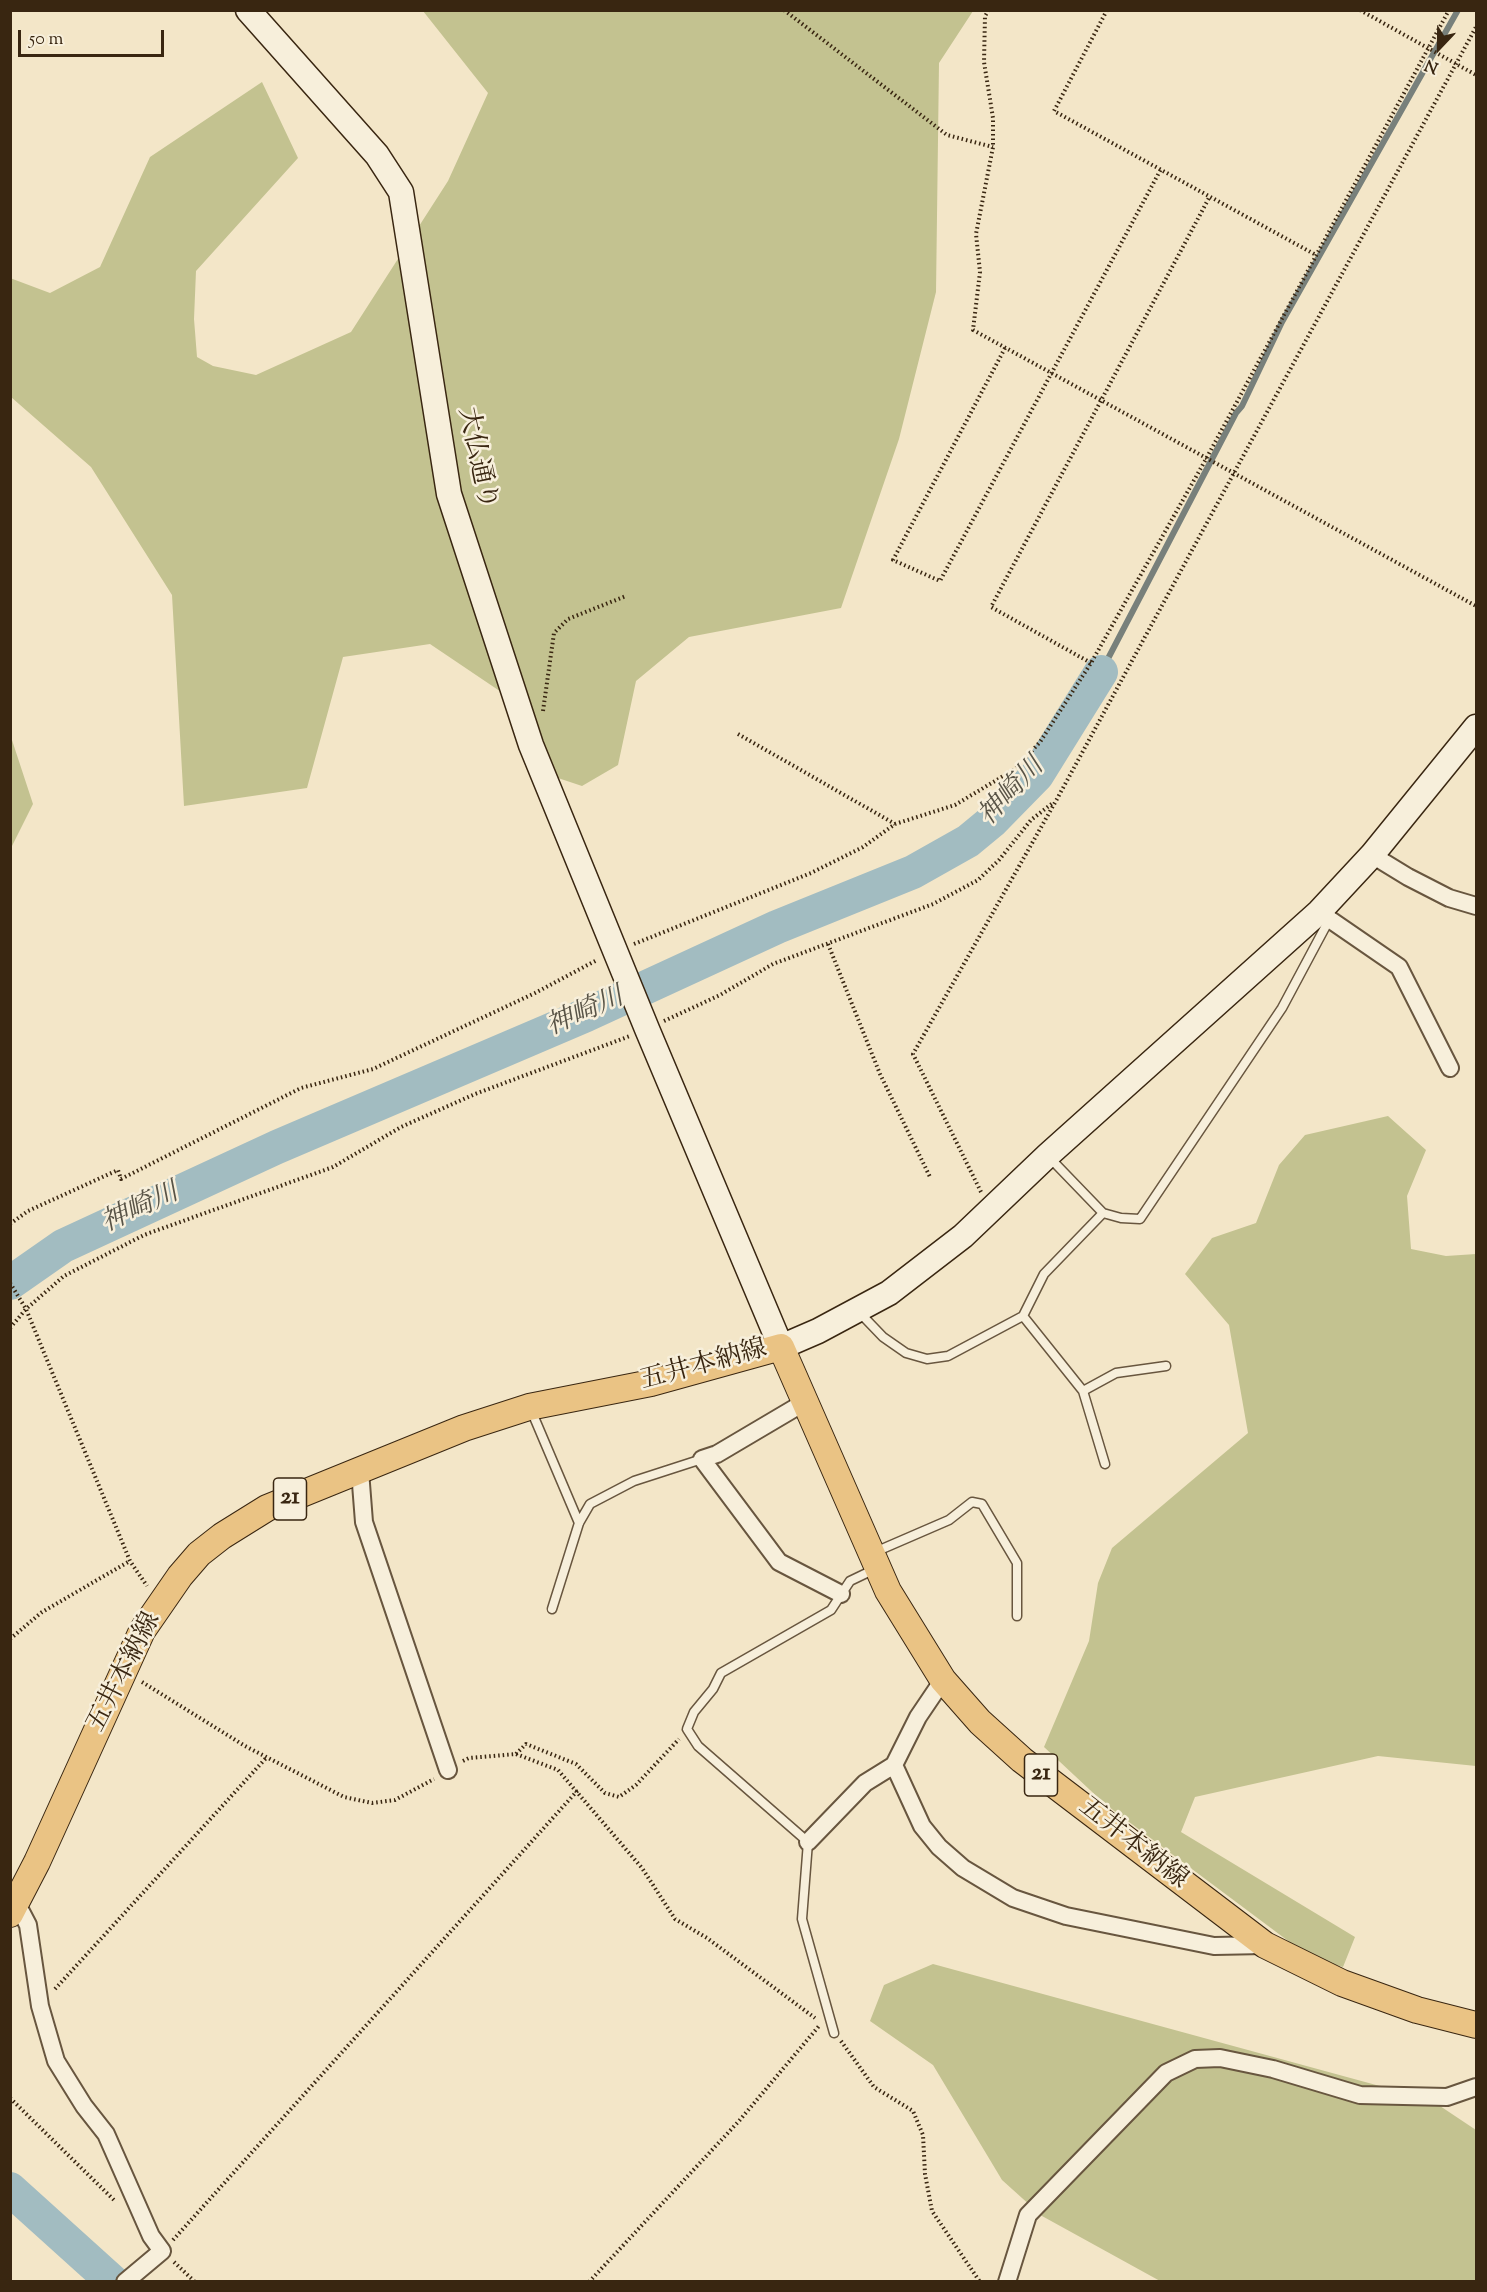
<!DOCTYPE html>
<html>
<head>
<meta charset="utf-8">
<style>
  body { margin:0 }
  #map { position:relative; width:1487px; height:2292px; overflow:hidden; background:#f3e6c8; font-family:"Sorts Mill Goudy",serif }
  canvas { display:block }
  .frame { position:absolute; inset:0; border:12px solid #392611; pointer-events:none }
  .north { position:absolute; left:1409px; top:18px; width:60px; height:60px; -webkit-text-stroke:4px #f7efdb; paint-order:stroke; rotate:202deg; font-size:16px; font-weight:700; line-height:24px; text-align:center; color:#392611 }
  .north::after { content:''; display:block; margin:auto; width:21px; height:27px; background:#392611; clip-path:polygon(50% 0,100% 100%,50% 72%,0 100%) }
  .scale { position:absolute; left:18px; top:30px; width:146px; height:27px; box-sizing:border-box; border:3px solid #392611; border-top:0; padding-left:8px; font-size:18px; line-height:21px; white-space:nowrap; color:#392611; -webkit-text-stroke:4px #f7efdb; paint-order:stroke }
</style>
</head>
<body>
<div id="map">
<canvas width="1487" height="2292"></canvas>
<div class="frame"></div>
<div class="north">N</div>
<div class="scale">50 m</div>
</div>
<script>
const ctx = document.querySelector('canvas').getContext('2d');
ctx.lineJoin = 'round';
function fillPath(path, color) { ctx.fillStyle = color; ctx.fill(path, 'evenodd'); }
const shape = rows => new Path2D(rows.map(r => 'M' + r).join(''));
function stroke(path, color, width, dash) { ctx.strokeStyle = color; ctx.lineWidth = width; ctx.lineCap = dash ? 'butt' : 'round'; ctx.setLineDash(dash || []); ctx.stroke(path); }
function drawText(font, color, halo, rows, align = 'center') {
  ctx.font = font + ' "Sorts Mill Goudy","Noto Serif JP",serif'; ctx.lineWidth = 5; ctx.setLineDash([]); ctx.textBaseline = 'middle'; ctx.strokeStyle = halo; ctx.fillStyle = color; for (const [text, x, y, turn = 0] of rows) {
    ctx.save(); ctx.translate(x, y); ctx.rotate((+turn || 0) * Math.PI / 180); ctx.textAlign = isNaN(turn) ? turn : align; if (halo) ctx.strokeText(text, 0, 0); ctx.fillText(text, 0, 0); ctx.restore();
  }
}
const green = shape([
  [423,11,973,11,939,63,936,292,899,439,841,608,689,637,636,681,618,765,582,786,549,775,516,702,430,644,343,657,307,788,184,806,172,595,91,467,11,397,10,278,50,293,100,267,150,157,262,82,298,158,196,271,194,319,197,357,213,366,256,375,351,332,448,181,488,93],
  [10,734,33,804,11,848,10,848],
  [1388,1116,1426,1150,1407,1196,1411,1249,1446,1256,1476,1254,1476,1766,1378,1756,1195,1797,1181,1832,1355,1937,1343,1967,1311,1958,1105,1804,1044,1747,1089,1641,1098,1583,1112,1548,1248,1433,1229,1325,1185,1274,1212,1238,1256,1223,1279,1165,1305,1135],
  [933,1964,1431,2100,1476,2130,1476,2281,1160,2281,1042,2216,1002,2180,933,2065,870,2021,884,1985]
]);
const stream = shape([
  [1101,672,1236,413,1242,406,1282,322,1458,10]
]);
const river = shape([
  [10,1283,63,1246,277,1147,586,1015,777,927,913,872,968,841,991,822,1037,775,1101,672],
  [10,2189,113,2282]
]);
const path = shape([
  [784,10,947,135,993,147],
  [989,10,985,16,984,62,993,118,993,147,976,234,980,272,973,330,1476,606],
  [1107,10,1054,111,1316,255],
  [1360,10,1476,75],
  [1005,348,893,560,940,581,1161,169],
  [1091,663,991,607,1210,196],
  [543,711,554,633,568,619,626,596],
  [738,734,895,824],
  [634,944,811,873,863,847,895,824,955,805,1015,769,1040,742,1091,663,1206,459,1449,10],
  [828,944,880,1074,930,1177],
  [664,1021,720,995,773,964,933,904,978,880,999,860,1031,820,1054,802],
  [981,1192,913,1054,1057,799,1476,27],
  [10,1224,28,1211,118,1170,121,1179,301,1088,373,1069,535,993,597,960],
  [10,1283,26,1309,130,1561,147,1586],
  [10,1328,26,1309,64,1276,144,1235,333,1167,401,1127,475,1094,630,1036],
  [10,1639,42,1612,130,1561],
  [142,1682,245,1746,344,1797,372,1803,395,1800,434,1779],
  [516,1754,526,1744,576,1764,605,1793,619,1797,636,1785,679,1739],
  [463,1761,469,1758,516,1754,558,1770,642,1868,675,1919,707,1938,815,2018],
  [55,1989,267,1757],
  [841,2041,874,2087,913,2111,923,2135,925,2174,932,2211,980,2282],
  [10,2098,115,2201],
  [173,2240,578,1790],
  [174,2262,195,2282],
  [589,2282,739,2121,819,2026]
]);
const lane = shape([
  [1048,1156,1103,1213,1121,1218,1140,1219,1282,1008,1329,920],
  [859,1312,883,1337,906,1353,927,1359,948,1356,1023,1316,1044,1274,1103,1213],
  [1023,1316,1083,1391,1105,1464],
  [1083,1391,1116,1373,1166,1366],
  [531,1410,579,1523],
  [875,1552,949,1520,972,1502,982,1504,1017,1563,1017,1616],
  [552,1609,579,1523,590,1504,634,1481,702,1459],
  [834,2033,802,1919,808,1842,698,1746,687,1729,694,1712,713,1689,721,1673,831,1610,850,1581,875,1569]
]);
const street = shape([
  [1372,855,1408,877,1449,898,1476,906],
  [1319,912,1399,967,1450,1068],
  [805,1402,717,1454,702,1459,779,1562,841,1594],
  [360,1471,364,1522,448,1770],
  [943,1680,918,1717,894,1765,922,1826,939,1847,963,1868,1013,1898,1066,1916,1214,1946,1265,1945],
  [808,1842,865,1783,894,1765],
  [17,1904,28,1925,40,2006,56,2061,84,2106,106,2134,151,2236,162,2251,125,2282],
  [1007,2282,1028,2215,1166,2073,1195,2059,1220,2058,1273,2069,1360,2095,1447,2097,1476,2087]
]);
const secondary = shape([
  [248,10,377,155,401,192,449,494,531,745,647,1029,781,1347,818,1331,889,1293,963,1236,1048,1155,1319,912,1372,855,1476,727]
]);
const primary = shape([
  [10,1914,37,1862,142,1631,180,1576,199,1554,222,1536,267,1508,464,1428,529,1407,651,1383,781,1347,888,1591,943,1680,980,1722,1022,1760,1265,1945,1342,1983,1417,2010,1476,2025]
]);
const shields = [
  [290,1499,33],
  [1041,1775,33]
];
const shieldNames = [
  ["21",290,1499],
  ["21",1041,1775]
];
const streetNames = [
  ["大仏通り",475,459,78],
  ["五井本納線",704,1367,-15],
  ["五井本納線",126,1673,-63],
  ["五井本納線",1132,1845,38]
];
const waterNames = [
  ["神崎川",1013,793,-47],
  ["神崎川",586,1014,-24],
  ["神崎川",141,1210,-25]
];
fillPath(green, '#c3c290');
stroke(stream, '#78807b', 6);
stroke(river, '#a2bcc1', 34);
stroke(lane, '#68563f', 11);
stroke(street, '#68563f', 20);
stroke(secondary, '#392611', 27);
stroke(primary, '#392611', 28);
stroke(path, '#392611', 4, [1.5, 3]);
stroke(lane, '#f7efdb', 8);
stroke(street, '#f7efdb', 16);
stroke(secondary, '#f7efdb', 24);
stroke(primary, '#eac384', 26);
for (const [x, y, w] of shields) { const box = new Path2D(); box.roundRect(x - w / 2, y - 21, w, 42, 4.5); ctx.fillStyle = '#f7efdb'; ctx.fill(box); stroke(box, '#392611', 1.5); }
drawText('bold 24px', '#392611', null, shieldNames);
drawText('26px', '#392611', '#f7efdb', streetNames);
drawText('italic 27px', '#585346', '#f7efdb', waterNames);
</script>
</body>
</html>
